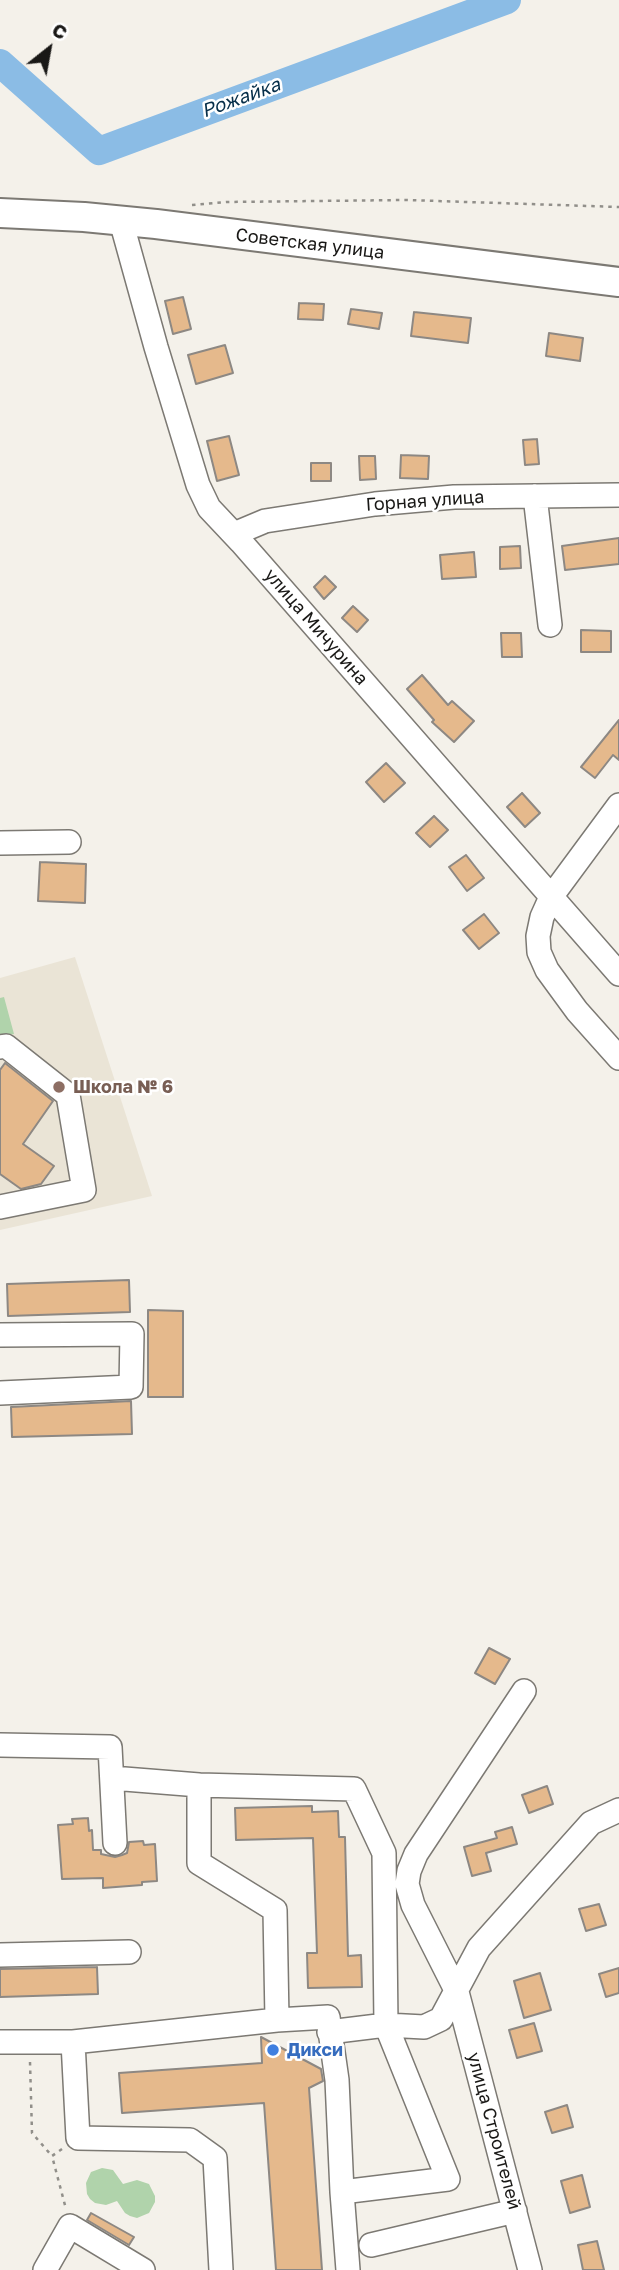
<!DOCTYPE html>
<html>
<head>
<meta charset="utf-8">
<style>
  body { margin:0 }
  #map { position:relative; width:619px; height:2270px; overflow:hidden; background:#f4f1ea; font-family:"Golos Text",sans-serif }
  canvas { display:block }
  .north { position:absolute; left:14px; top:14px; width:70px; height:70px; -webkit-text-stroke:5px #fff; paint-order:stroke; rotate:31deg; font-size:19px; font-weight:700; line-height:28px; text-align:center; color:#191816 }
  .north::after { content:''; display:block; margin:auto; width:24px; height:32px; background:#191816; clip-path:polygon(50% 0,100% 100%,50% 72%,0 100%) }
</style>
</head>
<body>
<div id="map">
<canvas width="619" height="2270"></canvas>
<div class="north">С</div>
</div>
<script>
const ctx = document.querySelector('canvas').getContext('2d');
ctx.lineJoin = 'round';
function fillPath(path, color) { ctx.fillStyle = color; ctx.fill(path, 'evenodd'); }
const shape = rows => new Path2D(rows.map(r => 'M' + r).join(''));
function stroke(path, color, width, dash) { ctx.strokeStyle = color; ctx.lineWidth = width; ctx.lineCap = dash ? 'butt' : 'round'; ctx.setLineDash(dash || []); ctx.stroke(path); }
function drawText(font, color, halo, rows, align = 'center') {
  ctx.font = font + ' "Golos Text",sans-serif'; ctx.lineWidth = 5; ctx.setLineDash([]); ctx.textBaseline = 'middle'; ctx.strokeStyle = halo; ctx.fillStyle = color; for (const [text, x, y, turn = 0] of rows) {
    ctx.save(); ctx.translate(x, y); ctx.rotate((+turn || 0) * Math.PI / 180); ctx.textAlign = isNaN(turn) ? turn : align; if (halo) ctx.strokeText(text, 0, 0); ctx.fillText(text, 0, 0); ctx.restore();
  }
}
const built = shape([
  [75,957,152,1196,0,1230,0,978]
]);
const green = shape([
  [4,997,14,1034,0,1037,0,998],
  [102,2168,113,2170,123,2184,137,2180,149,2184,155,2196,155,2202,149,2213,137,2218,130,2216,125,2213,117,2201,106,2205,95,2203,90,2199,87,2194,86,2183,91,2172]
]);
const river = shape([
  [0,63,99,151,507,0]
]);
const building = shape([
  [183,297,191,329,173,334,165,301,183,297],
  [299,303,324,304,323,320,298,319,299,303],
  [351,309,382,313,379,329,348,324,351,309],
  [414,312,471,318,468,343,411,336,414,312],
  [549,333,583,338,580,361,546,356,549,333],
  [225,345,233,373,196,384,188,355,225,345],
  [229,436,239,475,217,481,207,441,229,436],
  [537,439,539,464,525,465,523,440,537,439],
  [401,455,429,456,428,479,400,478,401,455],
  [359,456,375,456,376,479,360,480,359,456],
  [311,463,331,463,331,481,311,481,311,463],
  [619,538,619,564,565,570,562,546,619,538],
  [520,546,521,568,500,569,500,547,520,546],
  [474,552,476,577,442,579,440,555,474,552],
  [325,576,336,587,324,599,314,587,325,576],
  [353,606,368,620,357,632,342,618,353,606],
  [581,630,611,631,611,652,581,652,581,630],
  [501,633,521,633,522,657,502,657,501,633],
  [422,675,448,705,452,701,474,721,454,742,432,722,434,720,407,689,422,675],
  [619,720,619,760,613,755,595,778,581,767,619,720],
  [386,763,405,783,384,802,366,782,386,763],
  [522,793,540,813,525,827,507,807,522,793],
  [434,816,448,830,430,847,416,833,434,816],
  [466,855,484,878,467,891,449,867,466,855],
  [40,862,86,864,85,903,38,901,40,862],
  [484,914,499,933,479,949,463,930,484,914],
  [5,1063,53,1101,23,1144,54,1166,41,1184,21,1189,0,1174,0,1070,5,1063],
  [129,1280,130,1312,8,1316,7,1284,129,1280],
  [148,1310,183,1311,183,1397,148,1397,148,1310],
  [131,1401,132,1434,12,1437,11,1407,131,1401],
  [489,1648,510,1659,495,1684,475,1673,489,1648],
  [547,1786,553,1804,529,1813,522,1795,547,1786],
  [312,1806,312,1812,338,1811,339,1837,345,1837,348,1956,361,1955,362,1987,308,1988,307,1953,317,1953,313,1838,236,1840,235,1808,312,1806],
  [88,1818,89,1831,92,1830,93,1850,101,1850,101,1854,115,1857,122,1855,127,1853,129,1842,143,1841,144,1845,155,1844,157,1881,142,1882,142,1885,103,1888,103,1878,62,1879,58,1825,73,1824,72,1819,88,1818],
  [512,1827,517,1844,486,1853,491,1871,472,1876,464,1847,497,1838,495,1832,512,1827],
  [599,1904,606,1925,586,1931,579,1909,599,1904],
  [97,1967,98,1994,0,1997,0,1969,97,1967],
  [619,1968,619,1993,606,1997,599,1974,619,1968],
  [540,1973,551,2010,524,2018,514,1981,540,1973],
  [534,2023,542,2051,517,2058,509,2030,534,2023],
  [261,2037,321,2069,323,2081,309,2088,322,2270,276,2270,264,2103,122,2113,119,2073,262,2063,261,2037],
  [567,2105,573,2127,552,2133,545,2112,567,2105],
  [582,2175,590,2207,570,2213,561,2181,582,2175],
  [91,2213,134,2237,129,2245,87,2220,91,2213],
  [597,2241,604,2270,583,2270,578,2245,597,2241]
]);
const path = shape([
  [192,205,226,202,407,200,619,207],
  [30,2062,32,2133,52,2156],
  [62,2149,52,2156,66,2209]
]);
const minor = shape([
  [121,221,156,347,198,485,209,508,241,542,619,974],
  [535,496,550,625],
  [234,534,265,521,375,504,454,497,619,495],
  [619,805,551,897,542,917,538,936,539,952,547,970,577,1011,619,1058],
  [0,843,69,842],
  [0,1047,6,1046,68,1095,84,1190,0,1207],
  [0,1335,132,1334,131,1387,0,1393],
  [524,1691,416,1854,409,1871,407,1884,413,1905,457,1992,530,2270],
  [0,1745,110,1747,115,1843],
  [112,1778,199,1785],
  [0,1955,129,1952],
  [277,2020,275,1910,199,1863,199,1785,354,1789,384,1853,386,2025,329,2032],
  [0,2042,73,2042,277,2020,328,2017,337,2080,342,2192,348,2270],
  [73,2042,78,2138,190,2140,215,2158,221,2270],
  [342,2192,448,2179,386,2025,424,2027,441,2019,479,1948,591,1823,619,1810],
  [371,2245,515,2211],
  [45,2270,70,2226,143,2270]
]);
const major = shape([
  [0,213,84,217,156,224,619,282]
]);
const markers = [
  [59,1087,7,"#8d6e63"],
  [273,2050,7,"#3f7fe0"]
];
const streetNames = [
  ["Советская улица",310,244,7],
  ["Горная улица",425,501,-4],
  ["улица Мичурина",316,627,49],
  ["улица Строителей",494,2131,75]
];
const educationNames = [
  ["Школа № 6",73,1087]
];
const shopNames = [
  ["Дикси",287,2050]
];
const waterNames = [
  ["Рожайка",241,98,-20]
];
fillPath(built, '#eae4d6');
fillPath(green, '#b0d3ab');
stroke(river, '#8bbce5', 28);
fillPath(building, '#e5b98c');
stroke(building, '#8d8883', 2);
stroke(minor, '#7c7973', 26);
stroke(major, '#7c7973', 32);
stroke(path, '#918f8a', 2.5, [3.5, 5]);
stroke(minor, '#fff', 23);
stroke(major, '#fff', 28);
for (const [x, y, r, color] of markers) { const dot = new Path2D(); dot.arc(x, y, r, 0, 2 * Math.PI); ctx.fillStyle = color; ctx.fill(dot); stroke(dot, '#fff', 2.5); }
drawText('18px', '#191816', '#fff', streetNames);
drawText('bold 18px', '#785e54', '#fff', educationNames, 'left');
drawText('bold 18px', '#366cbe', '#fff', shopNames, 'left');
drawText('italic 19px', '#062e49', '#fff', waterNames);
</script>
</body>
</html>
